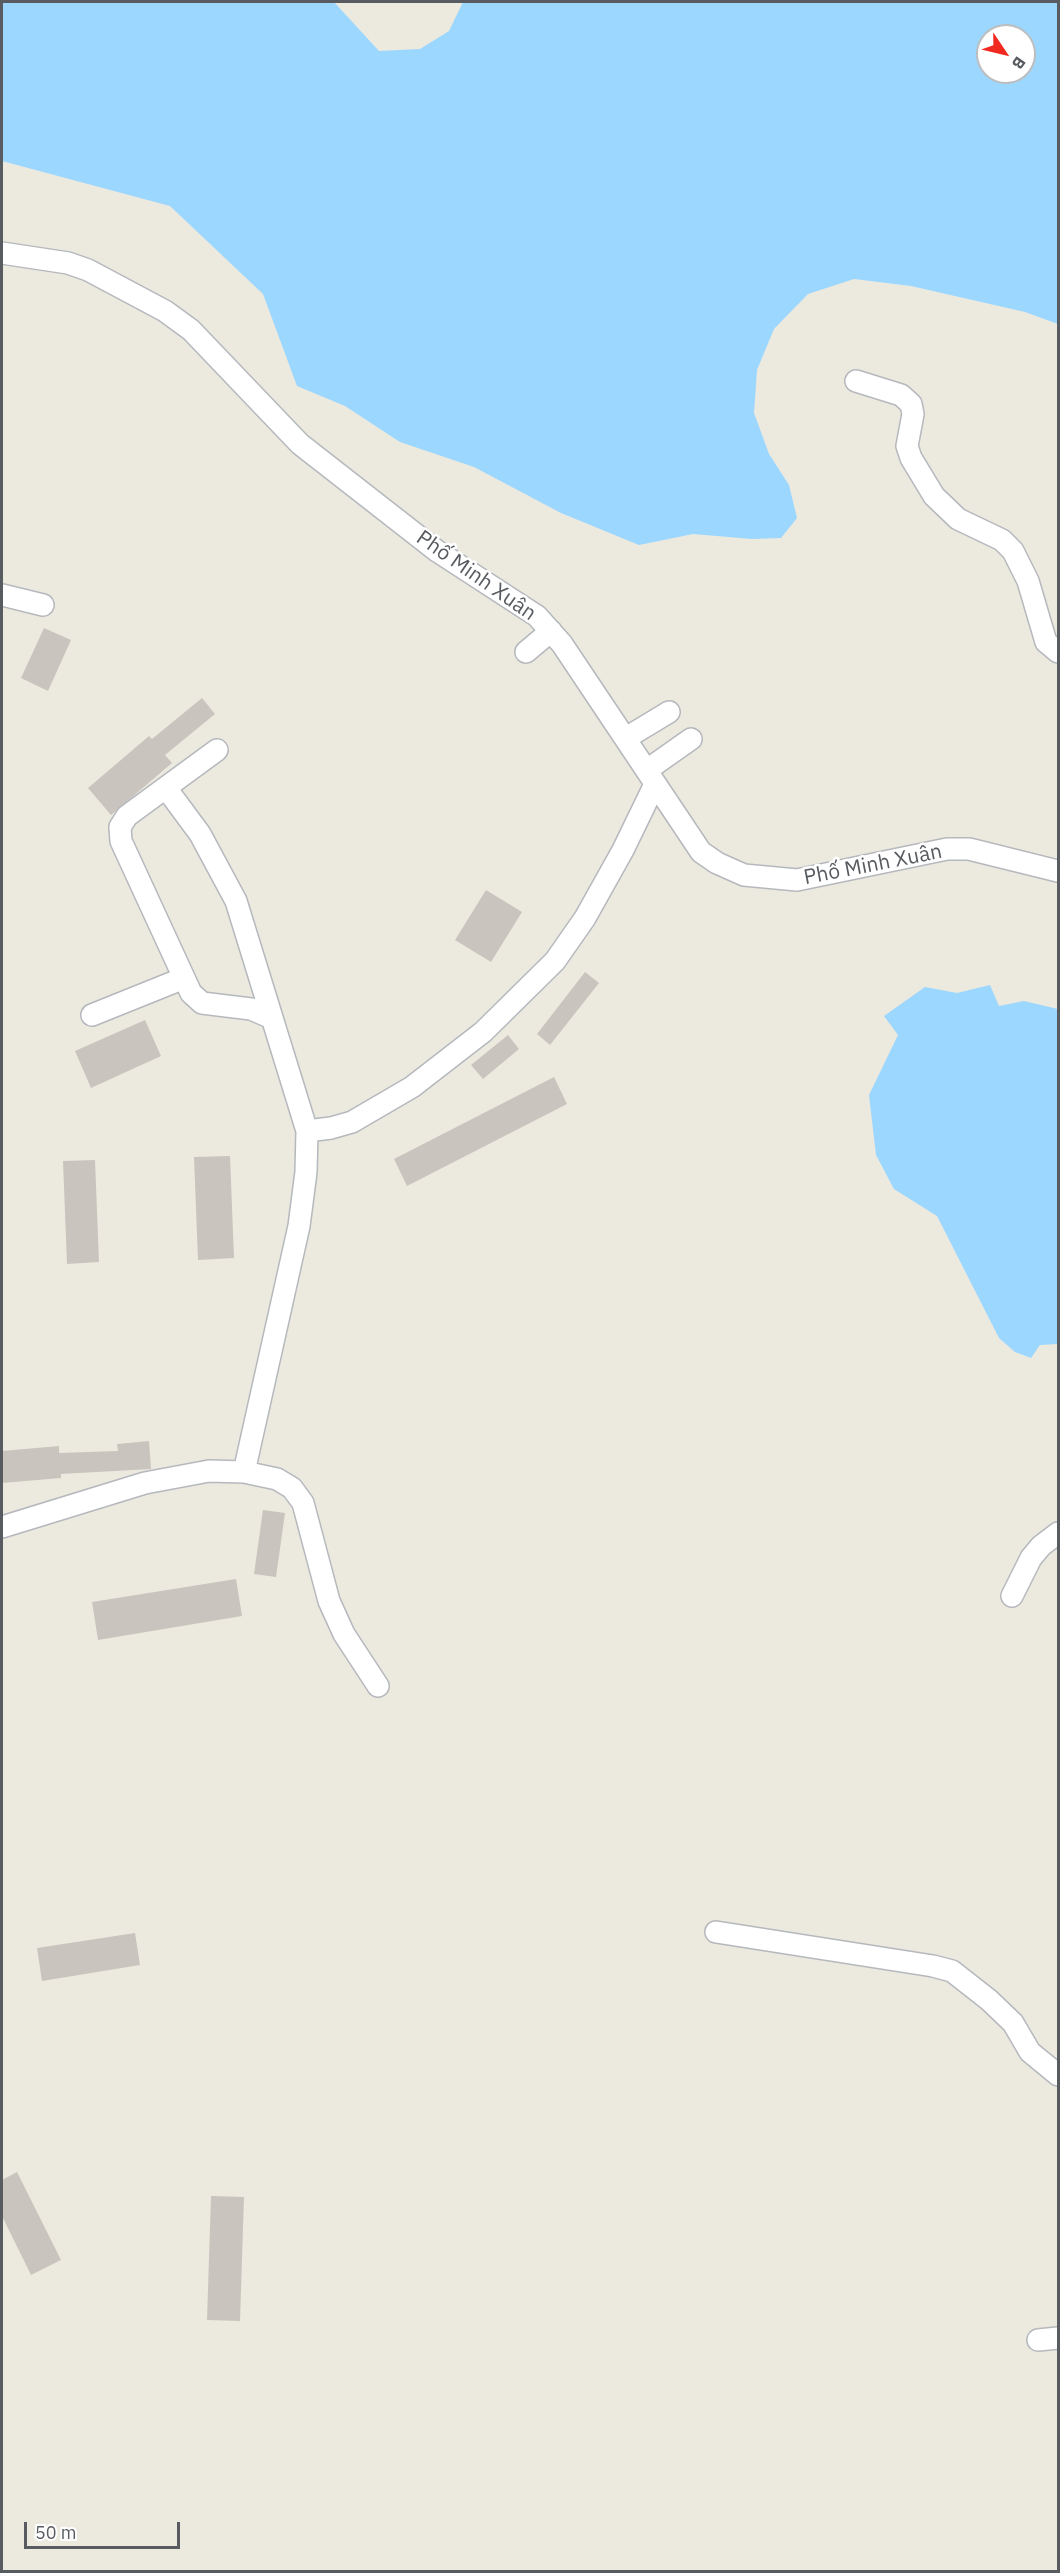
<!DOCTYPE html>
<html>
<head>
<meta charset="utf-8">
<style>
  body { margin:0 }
  #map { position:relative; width:1060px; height:2573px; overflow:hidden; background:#ece9df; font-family:"IBM Plex Sans",sans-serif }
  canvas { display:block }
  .frame { position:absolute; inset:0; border:3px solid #585c61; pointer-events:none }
  .north { position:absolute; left:976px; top:24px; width:60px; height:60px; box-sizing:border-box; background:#fff; border:2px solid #bcbec0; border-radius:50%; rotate:125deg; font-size:16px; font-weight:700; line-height:24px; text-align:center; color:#585c61 }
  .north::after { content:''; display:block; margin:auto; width:21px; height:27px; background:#f02a20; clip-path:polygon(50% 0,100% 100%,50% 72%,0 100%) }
  .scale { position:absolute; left:24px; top:2522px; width:156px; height:27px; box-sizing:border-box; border:3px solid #585c61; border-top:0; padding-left:8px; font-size:18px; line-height:21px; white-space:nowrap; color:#585c61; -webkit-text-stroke:4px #fff; paint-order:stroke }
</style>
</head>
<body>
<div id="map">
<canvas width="1060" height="2573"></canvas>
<div class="frame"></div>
<div class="north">B</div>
<div class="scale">50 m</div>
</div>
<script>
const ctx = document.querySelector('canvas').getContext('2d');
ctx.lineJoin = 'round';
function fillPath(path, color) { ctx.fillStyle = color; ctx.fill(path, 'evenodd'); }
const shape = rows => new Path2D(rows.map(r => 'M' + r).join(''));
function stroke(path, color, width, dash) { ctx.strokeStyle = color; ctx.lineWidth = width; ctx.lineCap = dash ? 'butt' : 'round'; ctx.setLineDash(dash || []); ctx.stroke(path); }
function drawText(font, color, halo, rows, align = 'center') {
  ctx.font = font + ' "IBM Plex Sans",sans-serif'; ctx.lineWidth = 5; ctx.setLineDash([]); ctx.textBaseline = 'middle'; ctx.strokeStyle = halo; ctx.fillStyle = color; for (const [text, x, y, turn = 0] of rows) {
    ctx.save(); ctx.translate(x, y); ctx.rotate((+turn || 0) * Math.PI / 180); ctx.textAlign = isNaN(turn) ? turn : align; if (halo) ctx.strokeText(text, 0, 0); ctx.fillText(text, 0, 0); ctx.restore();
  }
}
const water = shape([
  [2,2,334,2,379,51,420,49,449,31,463,2,1058,2,1058,324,1025,312,911,286,854,279,808,294,774,329,757,370,754,413,769,454,789,485,797,518,781,538,752,539,693,534,639,545,561,513,474,467,400,442,345,406,297,386,263,294,170,206,2,161],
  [988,36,1024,36,1024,72,988,72],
  [990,985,999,1006,1024,1001,1058,1009,1058,1344,1040,1345,1031,1358,1015,1352,999,1338,937,1216,894,1189,876,1155,869,1095,898,1035,884,1016,925,987,957,993]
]);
const building = shape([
  [44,628,71,640,48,691,21,678],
  [202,698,215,714,165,755,172,763,111,815,88,788,149,736,152,739],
  [486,890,522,912,491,962,455,940],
  [585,972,599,983,550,1045,537,1034],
  [145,1020,161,1056,91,1088,75,1051],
  [508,1035,519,1049,483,1079,471,1065],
  [554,1077,567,1104,407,1186,394,1159],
  [230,1156,234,1258,198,1260,194,1157],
  [95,1160,99,1262,67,1264,63,1161],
  [149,1441,151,1469,61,1474,61,1478,2,1483,2,1451,59,1446,59,1453,118,1451,117,1444],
  [263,1510,285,1513,276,1577,254,1574],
  [236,1579,242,1616,98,1640,92,1602],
  [135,1933,140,1965,42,1981,37,1948],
  [17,2172,61,2260,31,2275,2,2216,2,2180],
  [211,2196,244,2197,240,2321,207,2320]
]);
const minor = shape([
  [2,253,68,263,88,270,165,311,191,330,300,444,437,551,537,616,562,644,701,852,717,863,744,875,797,880,947,849,969,849,1058,871],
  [856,381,901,395,911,404,913,414,907,446,911,458,934,496,958,519,1002,540,1013,551,1028,581,1046,642,1058,652],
  [2,595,43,605],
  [526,652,551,631],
  [626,738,669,712],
  [217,750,127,816,120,827,121,841,191,993,202,1003,251,1009,272,1018],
  [647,770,691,739],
  [166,788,200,834,236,901,307,1131,306,1172,299,1226,244,1472],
  [92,1015,184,978],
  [307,1131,331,1128,352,1122,412,1087,483,1032,555,961,585,918,623,850,655,784],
  [2,1527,145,1483,209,1471,244,1472,277,1479,292,1488,303,1503,329,1601,344,1634,378,1686],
  [1012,1596,1031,1558,1041,1546,1058,1533],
  [716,1932,933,1966,952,1971,989,2000,1013,2023,1030,2052,1058,2075],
  [1038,2340,1058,2338]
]);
const streetNames = [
  ["Phố Minh Xuân",476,576,35],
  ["Phố Minh Xuân",873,865,-11]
];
fillPath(water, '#9cd7ff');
fillPath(building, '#c9c5be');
stroke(minor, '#b5b8bd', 24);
stroke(minor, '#fff', 21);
drawText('21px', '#585c61', '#fff', streetNames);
</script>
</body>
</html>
